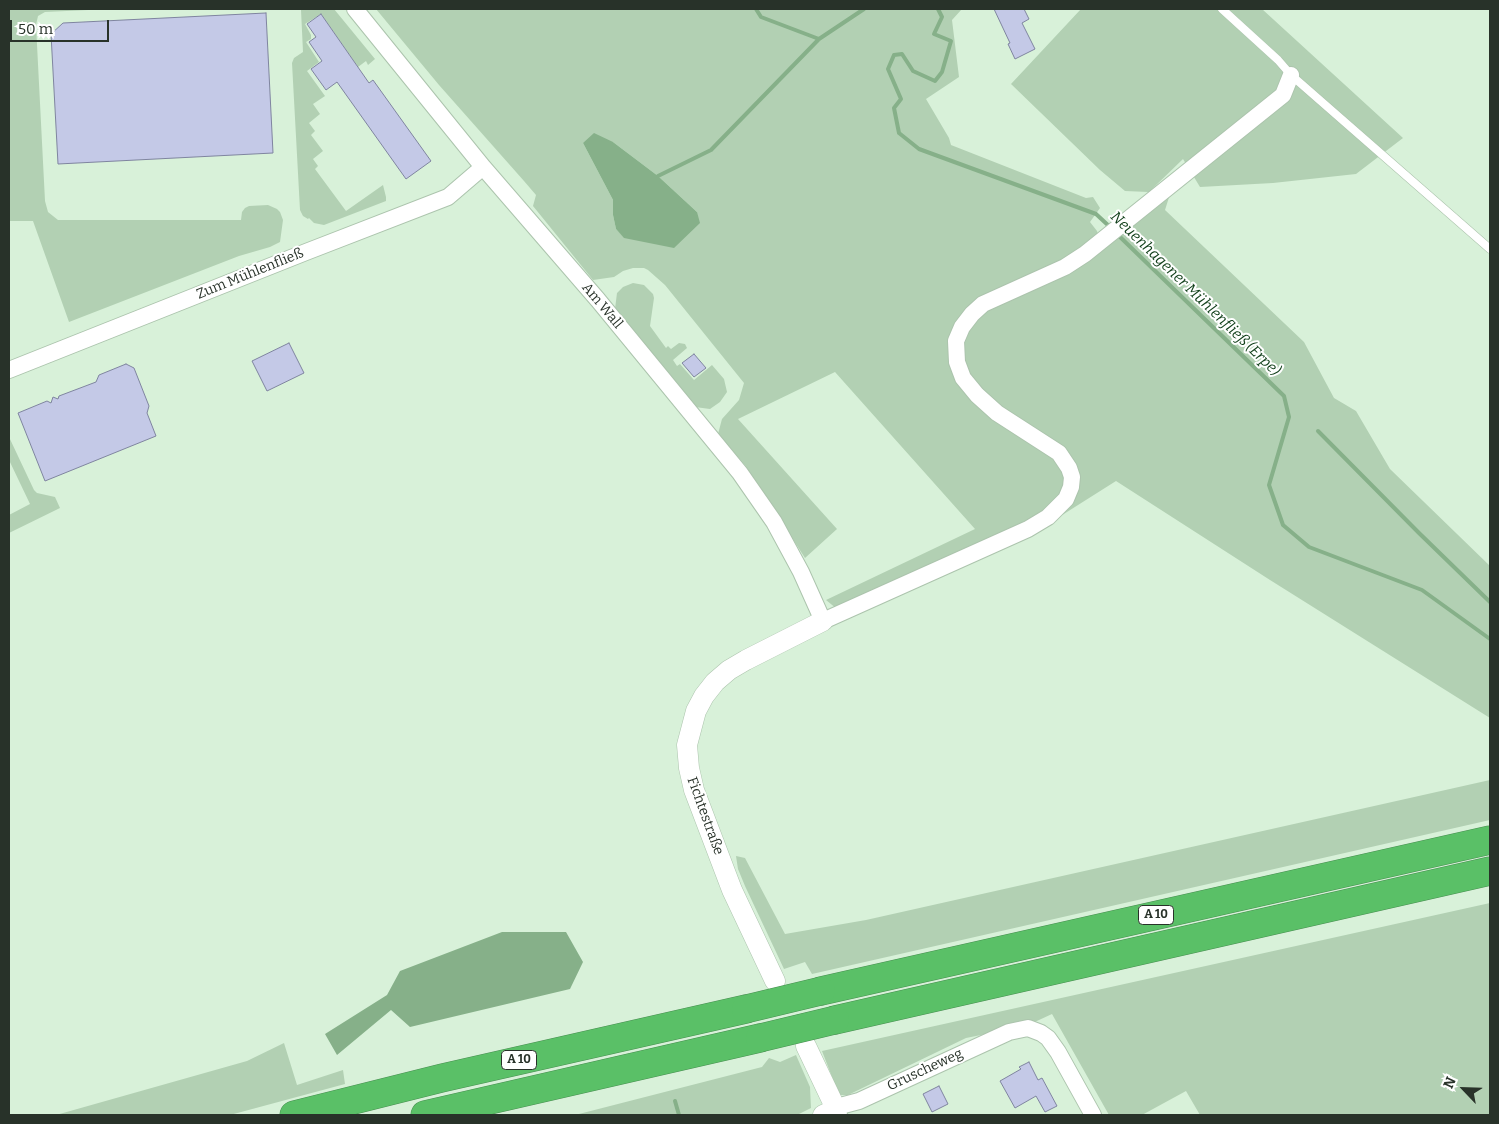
<!DOCTYPE html>
<html>
<head>
<meta charset="utf-8">
<style>
  body { margin:0 }
  #map { position:relative; width:1499px; height:1124px; overflow:hidden; background:#d8f1d9; font-family:Bitter,serif }
  canvas { display:block }
  .frame { position:absolute; inset:0; border:10px solid #283229; pointer-events:none }
  .north { position:absolute; left:1439px; top:1064px; width:50px; height:50px; -webkit-text-stroke:4px #fff; paint-order:stroke; rotate:294deg; font-size:14px; font-weight:700; line-height:20px; text-align:center; color:#283229 }
  .north::after { content:''; display:block; margin:auto; width:18px; height:22px; background:#283229; clip-path:polygon(50% 0,100% 100%,50% 72%,0 100%) }
  .scale { position:absolute; left:10px; top:20px; width:99px; height:22px; box-sizing:border-box; border:2px solid #283229; border-top:0; padding-left:6px; font-size:15px; line-height:18px; white-space:nowrap; color:#283229; -webkit-text-stroke:4px #fff; paint-order:stroke }
</style>
</head>
<body>
<div id="map">
<canvas width="1499" height="1124"></canvas>
<div class="frame"></div>
<div class="north">N</div>
<div class="scale">50 m</div>
</div>
<script>
const ctx = document.querySelector('canvas').getContext('2d');
ctx.lineJoin = 'round';
function fillPath(path, color) { ctx.fillStyle = color; ctx.fill(path, 'evenodd'); }
const shape = rows => new Path2D(rows.map(r => 'M' + r).join(''));
function stroke(path, color, width, dash) { ctx.strokeStyle = color; ctx.lineWidth = width; ctx.lineCap = dash ? 'butt' : 'round'; ctx.setLineDash(dash || []); ctx.stroke(path); }
function drawText(font, color, halo, rows, align = 'center') {
  ctx.font = font + ' Bitter,serif'; ctx.lineWidth = 4; ctx.setLineDash([]); ctx.textBaseline = 'middle'; ctx.strokeStyle = halo; ctx.fillStyle = color; for (const [text, x, y, turn = 0] of rows) {
    ctx.save(); ctx.translate(x, y); ctx.rotate((+turn || 0) * Math.PI / 180); ctx.textAlign = isNaN(turn) ? turn : align; if (halo) ctx.strokeText(text, 0, 0); ctx.fillText(text, 0, 0); ctx.restore();
  }
}
const green = shape([
  [9,9,110,9,45,12,38,16,36,25,45,201,48,212,58,220,241,220,242,212,245,208,249,206,268,205,277,209,280,212,283,220,280,242,270,247,239,256,69,322,33,221,9,221],
  [298,9,334,9,375,59,368,65,366,61,358,67,321,14,305,24,311,35,311,39,306,42,319,62,307,71,325,96,313,104,320,114,309,123,315,131,311,135,323,151,313,159,318,166,315,169,346,211,383,185,386,197,386,201,324,225,314,223,309,218,308,219,303,216,300,210,292,63,294,58,303,52,301,10],
  [376,9,962,9,952,20,959,77,926,99,949,138,951,145,1086,198,1093,197,1100,208,1090,222,1097,231,1099,238,1053,268,978,300,950,361,1054,458,1064,472,1065,484,1058,498,1048,509,988,540,837,609,826,600,975,529,835,372,738,419,837,529,805,558,745,465,718,434,722,419,739,400,744,383,665,285,648,270,644,268,633,268,623,271,614,277,593,280,533,206,536,195,524,181,439,85],
  [613,142,658,176,697,212,625,238,616,229,613,215,613,200,583,143],
  [1081,9,1262,9,1403,138,1356,174,1273,183,1200,187,1183,159,1149,192,1125,191,1100,170,1011,84],
  [1171,191,1165,210,1304,342,1334,398,1356,411,1390,469,1490,566,1490,718,1270,580,1116,481,1048,524,1079,481,996,407,966,373,963,343,966,333,978,317],
  [633,283,644,285,653,294,654,298,650,326,666,348,668,346,671,349,679,343,685,344,687,348,673,360,677,366,680,364,694,380,712,365,724,379,727,392,720,402,710,409,695,407,615,309,617,293,623,287],
  [9,437,34,490,37,493,55,497,60,508,9,533,9,515,30,504,9,460],
  [1490,780,1490,820,812,974,805,962,784,969,745,886,738,869,736,856,745,858,785,934,866,920],
  [1490,903,1490,1115,1200,1115,1186,1091,1142,1115,1109,1115,1052,1014,1026,1026,966,1038,848,1095,839,1095,822,1051],
  [284,1043,297,1085,343,1070,345,1084,230,1115,56,1115,247,1061],
  [796,1055,810,1087,811,1108,797,1115,575,1115,762,1067,769,1058,780,1062]
]);
const water = shape([
  [594,133,613,142,658,176,697,212,700,223,674,248,624,238,616,229,613,215,613,200,583,143],
  [502,932,566,932,583,962,570,989,410,1027,391,1010,337,1055,325,1034,387,995,400,971]
]);
const stream = shape([
  [756,9,761,17,819,39],
  [938,9,942,17,934,34,951,41,942,72,935,81,913,71,902,54,894,55,888,69,901,99,894,108,899,133,919,149,1096,214,1110,227],
  [658,176,711,150,819,39,864,9],
  [1117,234,1284,396,1289,417,1269,485,1283,525,1309,547,1422,590,1490,639],
  [1318,431,1419,533,1490,602],
  [675,1101,679,1115]
]);
const building = shape([
  [994,9,1024,9,1029,19,1022,23,1035,49,1015,59,1008,44,1010,43,994,9],
  [266,13,273,153,58,164,51,34,63,23,266,13],
  [321,14,369,83,373,80,431,161,406,179,337,82,326,90,311,69,322,61,309,42,316,37,307,24,321,14],
  [289,343,304,373,267,391,252,361,289,343],
  [694,354,706,368,694,377,682,363,694,354],
  [126,364,134,368,149,406,147,413,156,436,45,481,18,413,47,401,51,403,53,397,58,399,59,396,96,382,99,375,126,364],
  [1029,1062,1038,1080,1042,1078,1057,1106,1045,1112,1036,1096,1015,1108,1000,1081,1021,1069,1019,1067,1029,1062],
  [939,1086,948,1104,932,1112,923,1094,939,1086]
]);
const service = shape([
  [1222,9,1278,60,1291,75,1490,249]
]);
const minor = shape([
  [355,9,483,167,598,300,740,473,774,522,801,572,823,621,1028,529,1048,517,1066,499,1071,487,1072,477,1069,468,1059,453,997,413,977,395,963,378,957,362,956,341,962,327,972,314,983,304,1065,267,1085,254,1283,95,1291,75],
  [9,370,306,252,448,197,483,167],
  [839,1115,836,1109,844,1105,859,1101,1009,1032,1028,1028,1041,1033,1048,1038,1058,1052,1093,1115]
]);
const tertiary = shape([
  [775,981,732,890,694,790,689,768,687,745,696,711,704,696,715,682,729,670,746,660,823,621],
  [806,1046,836,1109,823,1115]
]);
const motorway = shape([
  [821,991,1490,840],
  [835,1020,1490,871],
  [294,1115,442,1078,746,1009],
  [425,1115,760,1038]
]);
const motorwayBridge = shape([
  [746,1009,821,991],
  [760,1038,835,1020]
]);
const shields = [
  [1156,915,35],
  [519,1060,35]
];
const shieldNames = [
  ["A 10",1156,915],
  ["A 10",519,1060]
];
const streetNames = [
  ["Zum Mühlenfließ",250,274,-22],
  ["Am Wall",602,306,50],
  ["Fichtestraße",705,816,70],
  ["Gruscheweg",925,1070,-25]
];
const waterNames = [
  ["Neuenhagener Mühlenfließ (Erpe)",1195,294,44]
];
fillPath(green, '#b2d0b3');
fillPath(water, '#86b089');
stroke(stream, '#86b089', 4);
fillPath(building, '#c4c9e7');
stroke(building, '#7f849f', 1);
stroke(service, '#acc4ad', 9);
stroke(minor, '#acc4ad', 18);
stroke(tertiary, '#acc4ad', 21);
stroke(motorway, '#488e51', 29);
stroke(service, '#fff', 8);
stroke(minor, '#fff', 16);
stroke(tertiary, '#fff', 20);
stroke(motorway, '#5ac067', 28);
stroke(motorwayBridge, '#488e51', 29, []);
stroke(motorwayBridge, '#5ac067', 28);
for (const [x, y, w] of shields) { const box = new Path2D(); box.roundRect(x - w / 2, y - 9.5, w, 19, 4); ctx.fillStyle = '#fff'; ctx.fill(box); stroke(box, '#283229', 1); }
drawText('bold 12px', '#283229', null, shieldNames);
drawText('14px', '#283229', '#fff', streetNames);
drawText('italic 15px', '#0e3d17', '#fff', waterNames);
</script>
</body>
</html>
